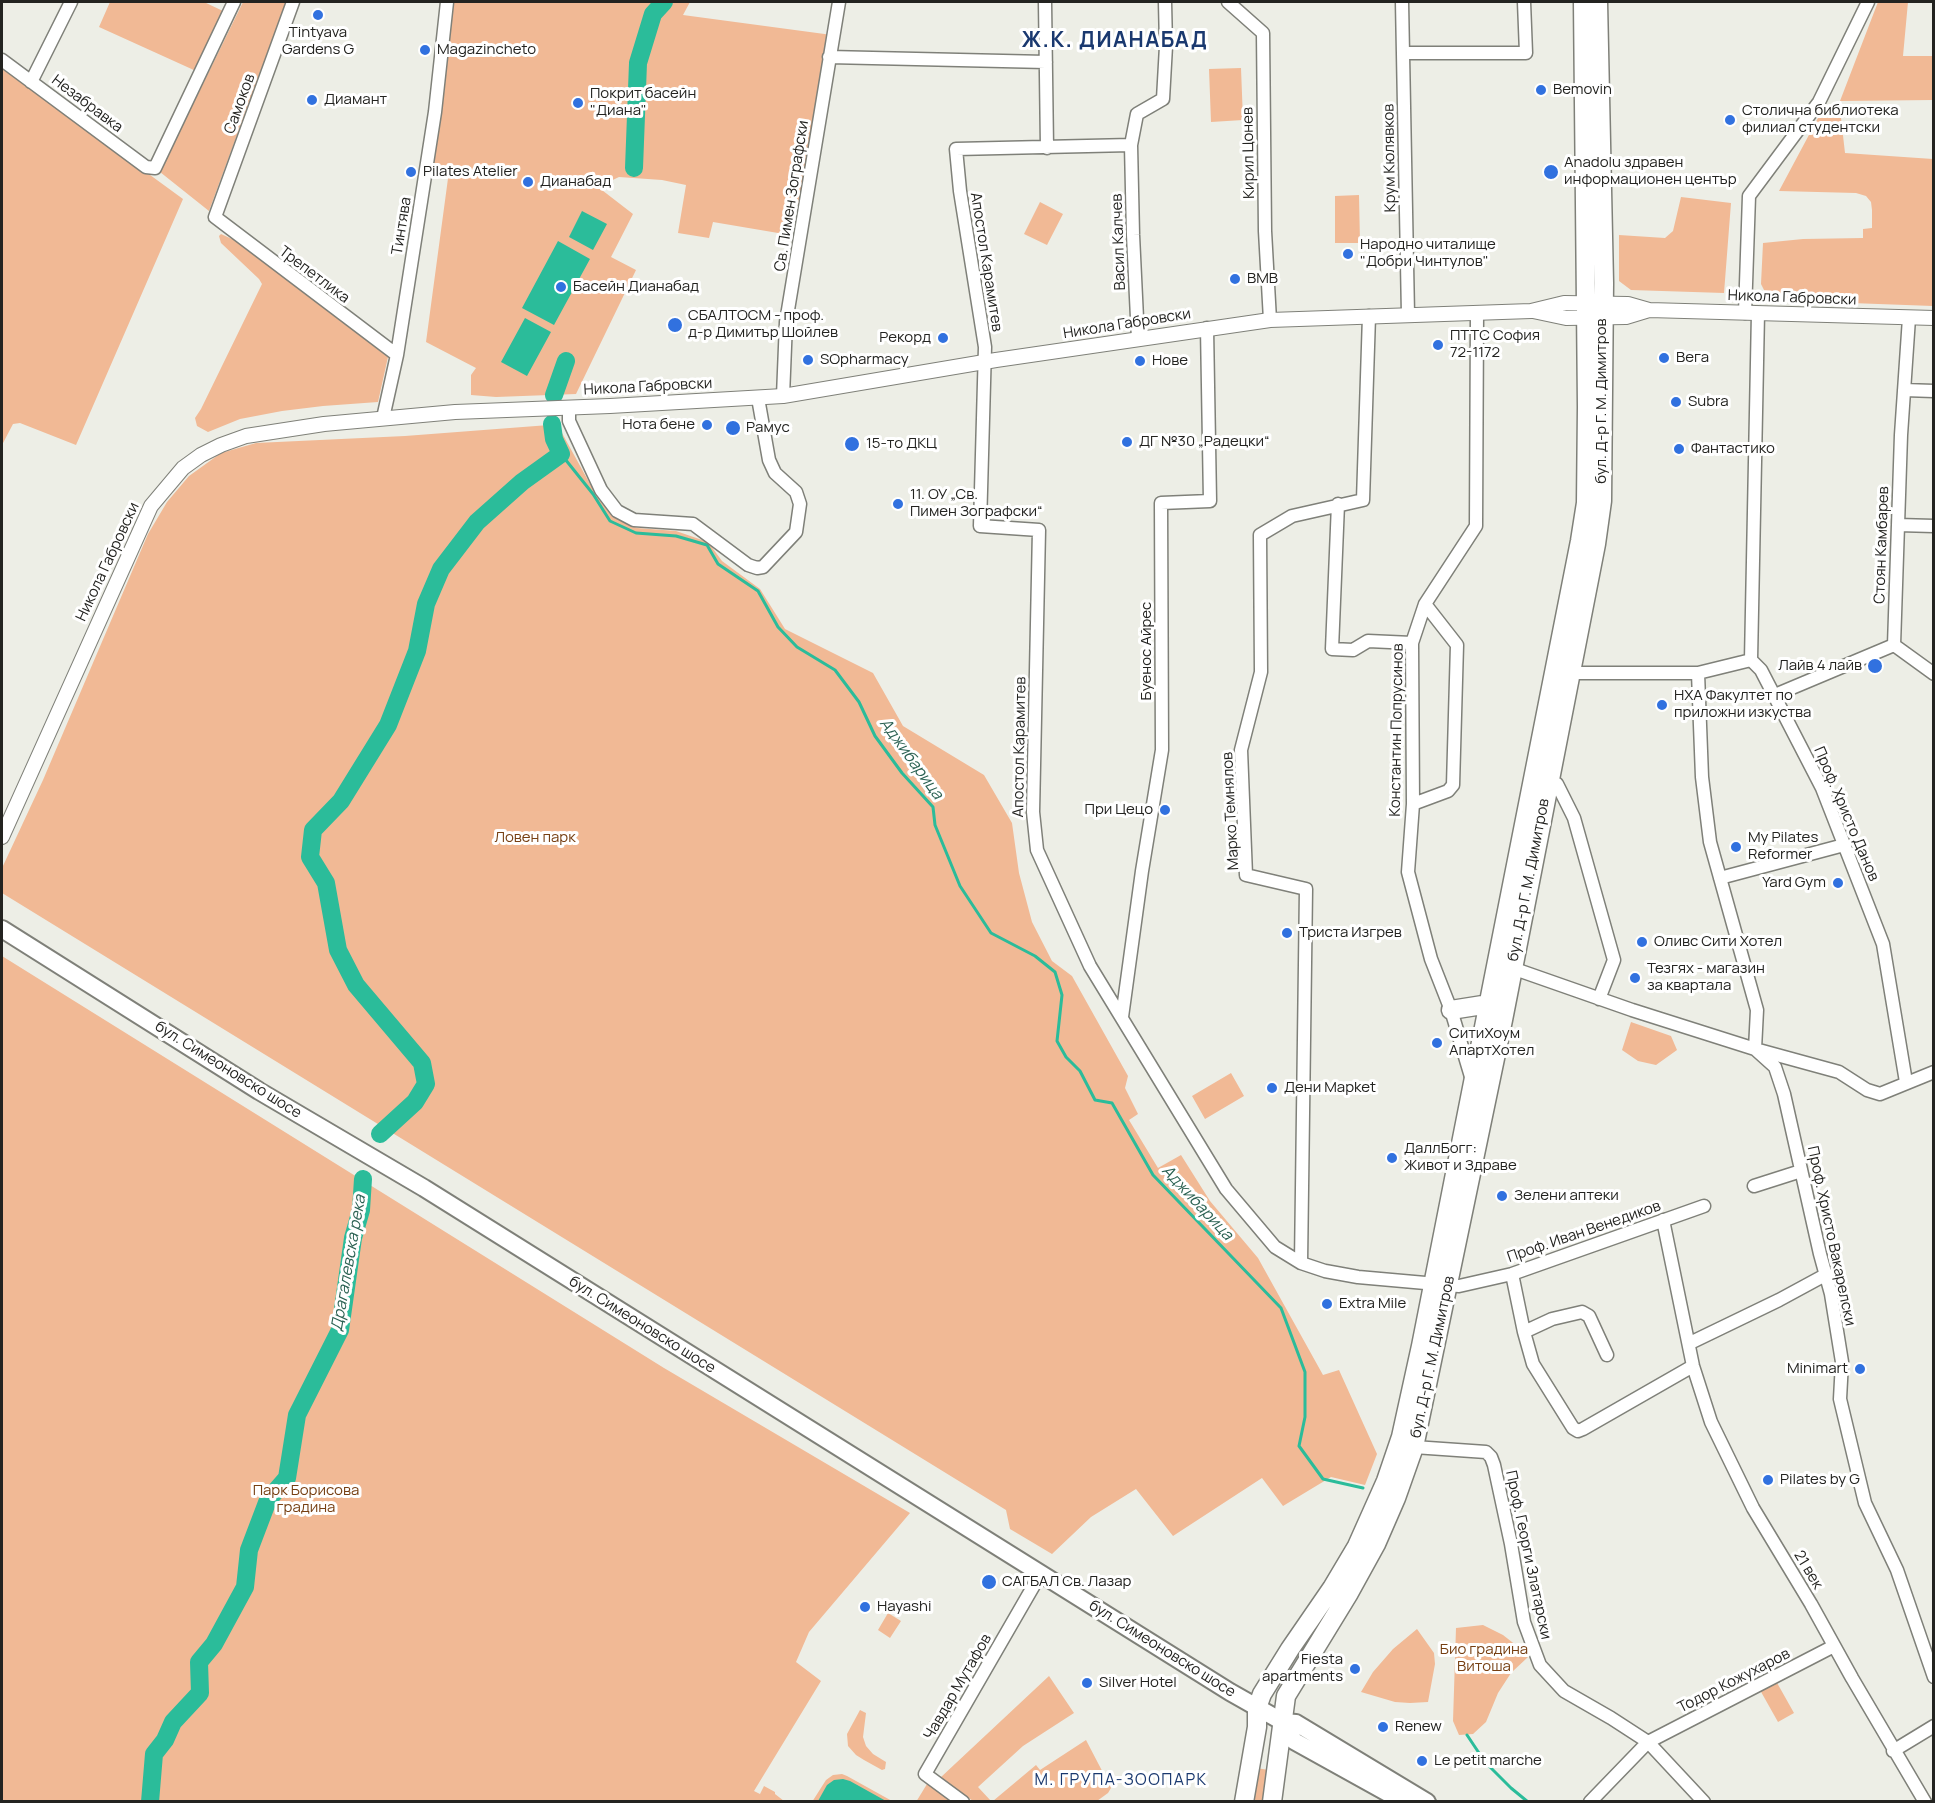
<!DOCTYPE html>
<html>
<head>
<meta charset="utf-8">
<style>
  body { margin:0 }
  #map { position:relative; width:1935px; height:1803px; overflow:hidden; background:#edeee6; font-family:Manrope,sans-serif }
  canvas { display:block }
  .frame { position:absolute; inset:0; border:3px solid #232320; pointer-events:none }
</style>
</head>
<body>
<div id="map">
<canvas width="1935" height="1803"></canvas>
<div class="frame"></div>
</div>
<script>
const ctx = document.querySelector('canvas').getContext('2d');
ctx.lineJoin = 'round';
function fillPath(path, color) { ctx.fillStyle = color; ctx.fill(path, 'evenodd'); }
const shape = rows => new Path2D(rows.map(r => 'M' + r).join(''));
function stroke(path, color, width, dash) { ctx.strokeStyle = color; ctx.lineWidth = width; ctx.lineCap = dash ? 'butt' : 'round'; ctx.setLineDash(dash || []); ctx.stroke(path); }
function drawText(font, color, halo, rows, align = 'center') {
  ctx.font = font + ' Manrope,sans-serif'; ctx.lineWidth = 6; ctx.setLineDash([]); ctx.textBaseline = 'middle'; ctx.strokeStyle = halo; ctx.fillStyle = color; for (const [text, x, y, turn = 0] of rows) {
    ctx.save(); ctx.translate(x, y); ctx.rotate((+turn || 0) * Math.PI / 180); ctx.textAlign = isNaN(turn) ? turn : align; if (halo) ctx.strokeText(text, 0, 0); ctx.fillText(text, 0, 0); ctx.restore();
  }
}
const green = shape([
  [110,2,204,2,223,11,196,71,99,27],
  [243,2,286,2,209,211,160,172],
  [447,2,690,2,683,15,832,35,806,206,790,203,784,234,713,222,709,238,678,233,686,185,662,180,619,177,598,187,633,214,611,257,636,270,576,394,496,397,471,395,471,375,476,368,426,342,449,171,427,168],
  [1878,2,1908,2,1903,56,1933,56,1933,100,1840,101],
  [2,67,183,199,76,445,20,423,13,424,2,445],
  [1241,68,1243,120,1211,122,1209,69],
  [1818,118,1841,118,1845,153,1933,159,1933,306,1769,300,1761,284,1763,243,1803,239,1863,238,1863,229,1872,228,1872,210,1871,202,1866,196,1856,193,1779,191],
  [1359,195,1360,243,1335,243,1335,196],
  [1681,197,1731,203,1724,293,1631,290,1619,281,1619,235,1665,238,1673,231],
  [1040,202,1063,214,1047,245,1024,234],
  [221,234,232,239,236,238,270,266,388,357,378,402,323,406,282,411,240,419,208,432,197,426,195,418,201,409,262,284,259,279,221,243,219,236],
  [549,425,562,433,590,484,613,517,637,528,676,531,708,542,722,561,760,589,785,629,873,673,903,726,984,775,1012,823,1019,873,1032,922,1052,961,1072,976,1128,1076,1125,1088,1138,1114,1129,1120,1158,1168,1181,1155,1210,1201,1258,1258,1323,1375,1339,1370,1377,1454,1365,1485,1331,1477,1283,1506,1262,1478,1173,1536,1136,1489,1091,1517,1052,1554,1010,1529,1006,1510,2,893,2,868,43,780,148,534,167,502,189,476,221,453,256,443,405,436],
  [2,956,664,1368,910,1513,809,1632,796,1662,821,1681,754,1791,760,1794,764,1786,775,1792,775,1794,784,1801,2,1801],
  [1631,1022,1671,1036,1677,1050,1656,1065,1638,1061,1622,1050],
  [1231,1073,1244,1096,1205,1119,1192,1096],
  [888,1613,901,1621,890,1638,878,1630],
  [1483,1625,1503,1635,1526,1653,1528,1657,1511,1673,1498,1693,1486,1722,1473,1734,1459,1735,1453,1721,1456,1628],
  [1417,1629,1434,1653,1435,1664,1428,1702,1410,1703,1395,1702,1361,1692,1373,1672,1393,1649],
  [1049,1676,1074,1713,1023,1746,978,1787,991,1801,973,1801,940,1778],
  [1776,1681,1794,1713,1778,1722,1760,1690],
  [860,1710,866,1713,863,1737,866,1746,873,1754,886,1762,885,1769,882,1770,864,1760,856,1755,848,1746,847,1734],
  [1086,1740,1111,1788,1108,1793,1097,1801,993,1801,1036,1765,1040,1770],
  [1256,1768,1269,1770,1266,1801,1252,1802],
  [842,1774,847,1776,892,1801,812,1802,826,1780,833,1775],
  [927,1784,951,1801,916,1802]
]);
const water = shape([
  [582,211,607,224,593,250,569,237],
  [558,241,590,259,554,325,522,308],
  [525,318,551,332,527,376,501,362],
  [843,1779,850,1781,886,1801,818,1801,827,1785,834,1780]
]);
const stream = shape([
  [561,454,593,494,610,521,636,533,676,536,707,545,718,564,758,591,778,627,797,647,835,670,859,702,875,736,902,773,933,807,935,825,960,886,991,933,1035,956,1055,972,1062,995,1057,1041,1066,1057,1080,1071,1095,1100,1112,1103,1153,1175,1281,1308,1305,1372,1305,1417,1299,1446,1323,1479,1363,1488],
  [1467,1735,1485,1762,1511,1788,1528,1802]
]);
const river = shape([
  [634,168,638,63,653,14,664,2],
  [554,395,566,361],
  [380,1134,415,1102,426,1084,422,1063,356,985,338,950,326,883,310,857,313,830,341,801,388,725,417,651,426,604,441,569,477,522,522,482,561,454,554,439,552,424],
  [150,1802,154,1754,165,1740,173,1722,200,1693,199,1662,214,1644,245,1587,249,1550,268,1500,287,1478,297,1415,340,1330,353,1238,361,1210,363,1179]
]);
const minor = shape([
  [293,2,215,217,397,355],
  [1045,2,1047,148],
  [1228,2,1263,33,1265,231,1270,320],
  [1402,2,1408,315],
  [1403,53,1526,53,1524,2],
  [829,57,1046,62],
  [2,60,146,167,155,168,234,2],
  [31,82,71,2],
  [1131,145,956,149,960,191,985,347,980,526,1039,530,1033,812,1037,850,1090,966,1226,1189,1275,1247,1301,1263,1325,1271,1358,1277,1459,1286,1512,1274,1704,1206],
  [1745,313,1749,196,1819,102,1868,2],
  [1758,313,1751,660,1761,670,1822,788,1883,944,1906,1082],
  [1138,339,1133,235,1131,145,1137,114,1163,99,1166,46,1165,2],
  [1904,390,1934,391],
  [783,396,786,322,839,2],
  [569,408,569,421,601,490,617,511,634,520,693,524,748,565,757,568,763,567,796,532,800,504,796,492,775,473,769,460,758,398],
  [383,418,397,355,435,112,447,2],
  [1338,504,1332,649,1353,650,1368,641,1412,643],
  [1898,525,1934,526],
  [1894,645,1934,674],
  [1570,673,1698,673,1751,660],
  [1698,673,1702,777,1710,842,1757,1010,1755,1049],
  [1775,695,1894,645,1901,435,1909,318],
  [1548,783,1557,784,1574,818,1614,960,1599,999],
  [1413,804,1448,791,1453,785,1457,645,1425,604],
  [1720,878,1844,845],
  [1512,968,1632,1010,1755,1049,1839,1072,1867,1090,1880,1094,1934,1072],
  [1122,1017,1142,871,1162,750,1161,503,1210,501,1207,328],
  [1755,1049,1775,1067,1784,1094,1820,1254,1831,1294,1842,1362,1840,1399,1865,1503,1897,1570,1934,1677],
  [1472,1080,1451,1010,1431,959,1408,872,1413,804,1412,643,1425,604,1476,526,1477,313],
  [1754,1186,1801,1171],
  [1663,1220,1693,1366,1711,1422,1753,1508,1811,1604,1852,1678,1925,1802],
  [1301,1263,1306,889,1246,875,1241,750,1261,672,1260,535,1292,516,1363,500,1369,316],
  [1512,1274,1524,1332,1533,1364,1573,1428,1578,1431,1583,1429,1693,1366],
  [1524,1332,1552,1319,1582,1312,1589,1316,1607,1355],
  [1690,1343,1779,1300,1827,1274],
  [1414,1447,1486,1452,1491,1457,1494,1465,1511,1544,1524,1622,1540,1665,1564,1691,1611,1718,1648,1742,1704,1802],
  [1893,1751,1934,1726],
  [963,1802,925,1774,1041,1573],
  [1590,1802,1648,1742,1834,1646]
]);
const tertiary = shape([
  [1533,311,1566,318,1626,317,1649,310],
  [2,837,151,506,183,468,201,455,221,445,246,436,324,424,455,412,610,406,783,396,996,360,1270,320,1531,311,1564,303,1628,304,1649,310,1934,318]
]);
const secondary = shape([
  [2,929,259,1091,424,1188,1230,1692,1283,1722,1296,1723,1427,1802],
  [1283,1722,1294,1741,1404,1802]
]);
const primary = shape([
  [1451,1010,1489,1004],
  [1244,1802,1257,1727,1257,1708,1262,1694,1290,1649,1332,1588,1357,1546,1386,1481,1401,1437,1421,1346,1580,541,1586,503,1587,407,1583,2],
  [1272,1802,1286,1696,1349,1593,1376,1544,1396,1498,1414,1447,1503,1020,1596,544,1602,501,1604,283,1598,2]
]);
const markers = [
  [318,15,6,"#3171df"],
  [425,50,6,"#3171df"],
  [1541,90,6,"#3171df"],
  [312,100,6,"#3171df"],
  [578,103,6,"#3171df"],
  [1730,120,6,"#3171df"],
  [411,172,6,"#3171df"],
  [1551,172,8,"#3171df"],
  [528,182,6,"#3171df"],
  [1348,254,6,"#3171df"],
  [1235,279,6,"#3171df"],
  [561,287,6,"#3171df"],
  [675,325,8,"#3171df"],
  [943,338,6,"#3171df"],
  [1438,345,6,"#3171df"],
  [1664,358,6,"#3171df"],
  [808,360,6,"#3171df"],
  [1140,361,6,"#3171df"],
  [1676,402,6,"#3171df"],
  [707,425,6,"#3171df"],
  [733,428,8,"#3171df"],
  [1127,442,6,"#3171df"],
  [852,444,8,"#3171df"],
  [1679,449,6,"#3171df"],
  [898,504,6,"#3171df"],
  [1875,666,8,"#3171df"],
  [1662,705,6,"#3171df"],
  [1165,810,6,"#3171df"],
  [1736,847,6,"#3171df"],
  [1838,883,6,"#3171df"],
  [1287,933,6,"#3171df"],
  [1642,942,6,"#3171df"],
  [1635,978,6,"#3171df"],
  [1437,1043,6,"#3171df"],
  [1272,1088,6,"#3171df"],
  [1392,1158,6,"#3171df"],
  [1502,1196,6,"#3171df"],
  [1327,1304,6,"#3171df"],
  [1860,1369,6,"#3171df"],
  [1768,1480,6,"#3171df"],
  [989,1582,8,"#3171df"],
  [865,1607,6,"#3171df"],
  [1355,1669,6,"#3171df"],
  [1087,1683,6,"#3171df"],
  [1383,1727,6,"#3171df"],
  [1422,1761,6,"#3171df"]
];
const poiNames = [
  ["Tintyava",318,33,"center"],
  ["Gardens G",318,50,"center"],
  ["Magazincheto",437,50],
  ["Bemovin",1553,90],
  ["Покрит басейн",590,94],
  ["\"Диана\"",590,111],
  ["Диамант",324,100],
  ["Столична библиотека",1742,111],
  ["филиал студентски",1742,128],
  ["Anadolu здравен",1564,163],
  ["информационен център",1564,180],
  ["Pilates Atelier",423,172],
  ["Дианабад",540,182],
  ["Народно читалище",1360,245],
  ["\"Добри Чинтулов\"",1360,262],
  ["BMB",1247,279],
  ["Басейн Дианабад",573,287],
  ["СБАЛТОСМ - проф.",688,316],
  ["д-р Димитър Шойлев",688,333],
  ["ПТТС София",1450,336],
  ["72-1172",1450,353],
  ["Рекорд",931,338,"right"],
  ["Вега",1676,358],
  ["SOpharmacy",820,360],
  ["Нове",1152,361],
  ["Subra",1688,402],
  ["Нота бене",695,425,"right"],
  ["Рамус",746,428],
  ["ДГ №30 „Радецки“",1139,442],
  ["15-то ДКЦ",866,444],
  ["Фантастико",1691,449],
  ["11. ОУ „Св.",910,495],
  ["Пимен Зографски“",910,512],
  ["Лайв 4 лайв",1862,666,"right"],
  ["НХА Факултет по",1674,696],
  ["приложни изкуства",1674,713],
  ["При Цецо",1153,810,"right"],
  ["My Pilates",1748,838],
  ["Reformer",1748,855],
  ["Yard Gym",1826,883,"right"],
  ["Триста Изгрев",1299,933],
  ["Оливс Сити Хотел",1654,942],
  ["Тезгях - магазин",1647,969],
  ["за квартала",1647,986],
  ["СитиХоум",1449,1034],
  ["АпартХотел",1449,1051],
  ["Дени Mapket",1284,1088],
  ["ДаллБогг:",1404,1149],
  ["Живот и Здраве",1404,1166],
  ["Зелени аптеки",1514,1196],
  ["Extra Mile",1339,1304],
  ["Minimart",1848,1369,"right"],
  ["Pilates by G",1780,1480],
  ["САГБАЛ Св. Лазар",1002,1582],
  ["Hayashi",877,1607],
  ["Fiesta",1343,1660,"right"],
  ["apartments",1343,1677,"right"],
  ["Silver Hotel",1099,1683],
  ["Renew",1395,1727],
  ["Le petit marche",1434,1761]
];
const streetNames = [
  ["Незабравка",87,104,37],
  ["Самоков",240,104,-70],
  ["Кирил Цонев",1249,153,-91],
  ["Крум Кюлявков",1390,158,-91],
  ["Св. Пимен Зографски",792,196,-81],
  ["Тинтява",402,226,-81],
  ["Васил Калчев",1119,242,-92],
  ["Апостол Карамитев",986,262,81],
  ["Трепетлика",314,275,37],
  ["Никола Габровски",1792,298,2],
  ["Никола Габровски",1127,324,-9],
  ["Никола Габровски",648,387,-3],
  ["бул. Д-р Г. М. Димитров",1602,401,-90],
  ["Стоян Камбарев",1882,545,-88],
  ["Никола Габровски",108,562,-65],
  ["Буенос Айрес",1147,651,-90],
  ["Константин Попрусинов",1397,730,-89],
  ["Апостол Карамитев",1020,747,-89],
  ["Марко Темнялов",1231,811,-93],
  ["Проф. Христо Данов",1846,814,67],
  ["бул. Д-р Г. М. Димитров",1529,880,-79],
  ["бул. Симеоновско шосе",228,1070,32],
  ["Проф. Иван Венедиков",1584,1232,-19],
  ["Проф. Христо Вакарелски",1831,1236,78],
  ["бул. Симеоновско шосе",642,1325,32],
  ["бул. Д-р Г. М. Димитров",1433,1357,-78],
  ["Проф. Георги Златарски",1528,1555,78],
  ["21 век",1808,1570,59],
  ["бул. Симеоновско шосе",1162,1649,32],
  ["Тодор Кожухаров",1734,1681,-27],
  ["Чавдар Мутафов",958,1687,-60]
];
const parkNames = [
  ["Ловен парк",535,838],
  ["Парк Борисова",306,1491],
  ["градина",306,1508],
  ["Био градина",1484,1650],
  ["Витоша",1484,1667]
];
const waterNames = [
  ["Аджибарица",911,759,54],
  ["Аджибарица",1197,1203,47],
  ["Драгалевска река",349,1263,-80]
];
const neighbourhoodNames = [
  ["М. ГРУПА-ЗООПАРК",1121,1781]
];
const districtNames = [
  ["Ж.К. ДИАНАБАД",1115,41]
];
fillPath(green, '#f1b995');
fillPath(water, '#2bbc9a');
stroke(stream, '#2bbc9a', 3);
stroke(river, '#2bbc9a', 18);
stroke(minor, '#7f8079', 15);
stroke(tertiary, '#7f8079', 16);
stroke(secondary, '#7f8079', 20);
stroke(primary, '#7f8079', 21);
stroke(minor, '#fff', 12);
stroke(tertiary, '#fff', 14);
stroke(secondary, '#fff', 16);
stroke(primary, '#fff', 18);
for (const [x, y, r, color] of markers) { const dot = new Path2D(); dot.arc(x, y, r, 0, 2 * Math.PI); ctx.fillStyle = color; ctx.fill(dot); stroke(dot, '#fff', 2); }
drawText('15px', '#232320', '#fff', poiNames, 'left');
drawText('15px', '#232320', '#fff', streetNames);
drawText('15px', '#763f12', '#fff', parkNames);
drawText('italic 16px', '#2b6152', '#fff', waterNames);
ctx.letterSpacing = '1.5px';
drawText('16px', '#1a396f', '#fff', neighbourhoodNames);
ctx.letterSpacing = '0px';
ctx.letterSpacing = '1.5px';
drawText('bold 21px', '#1a396f', '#fff', districtNames);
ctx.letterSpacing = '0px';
</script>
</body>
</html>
